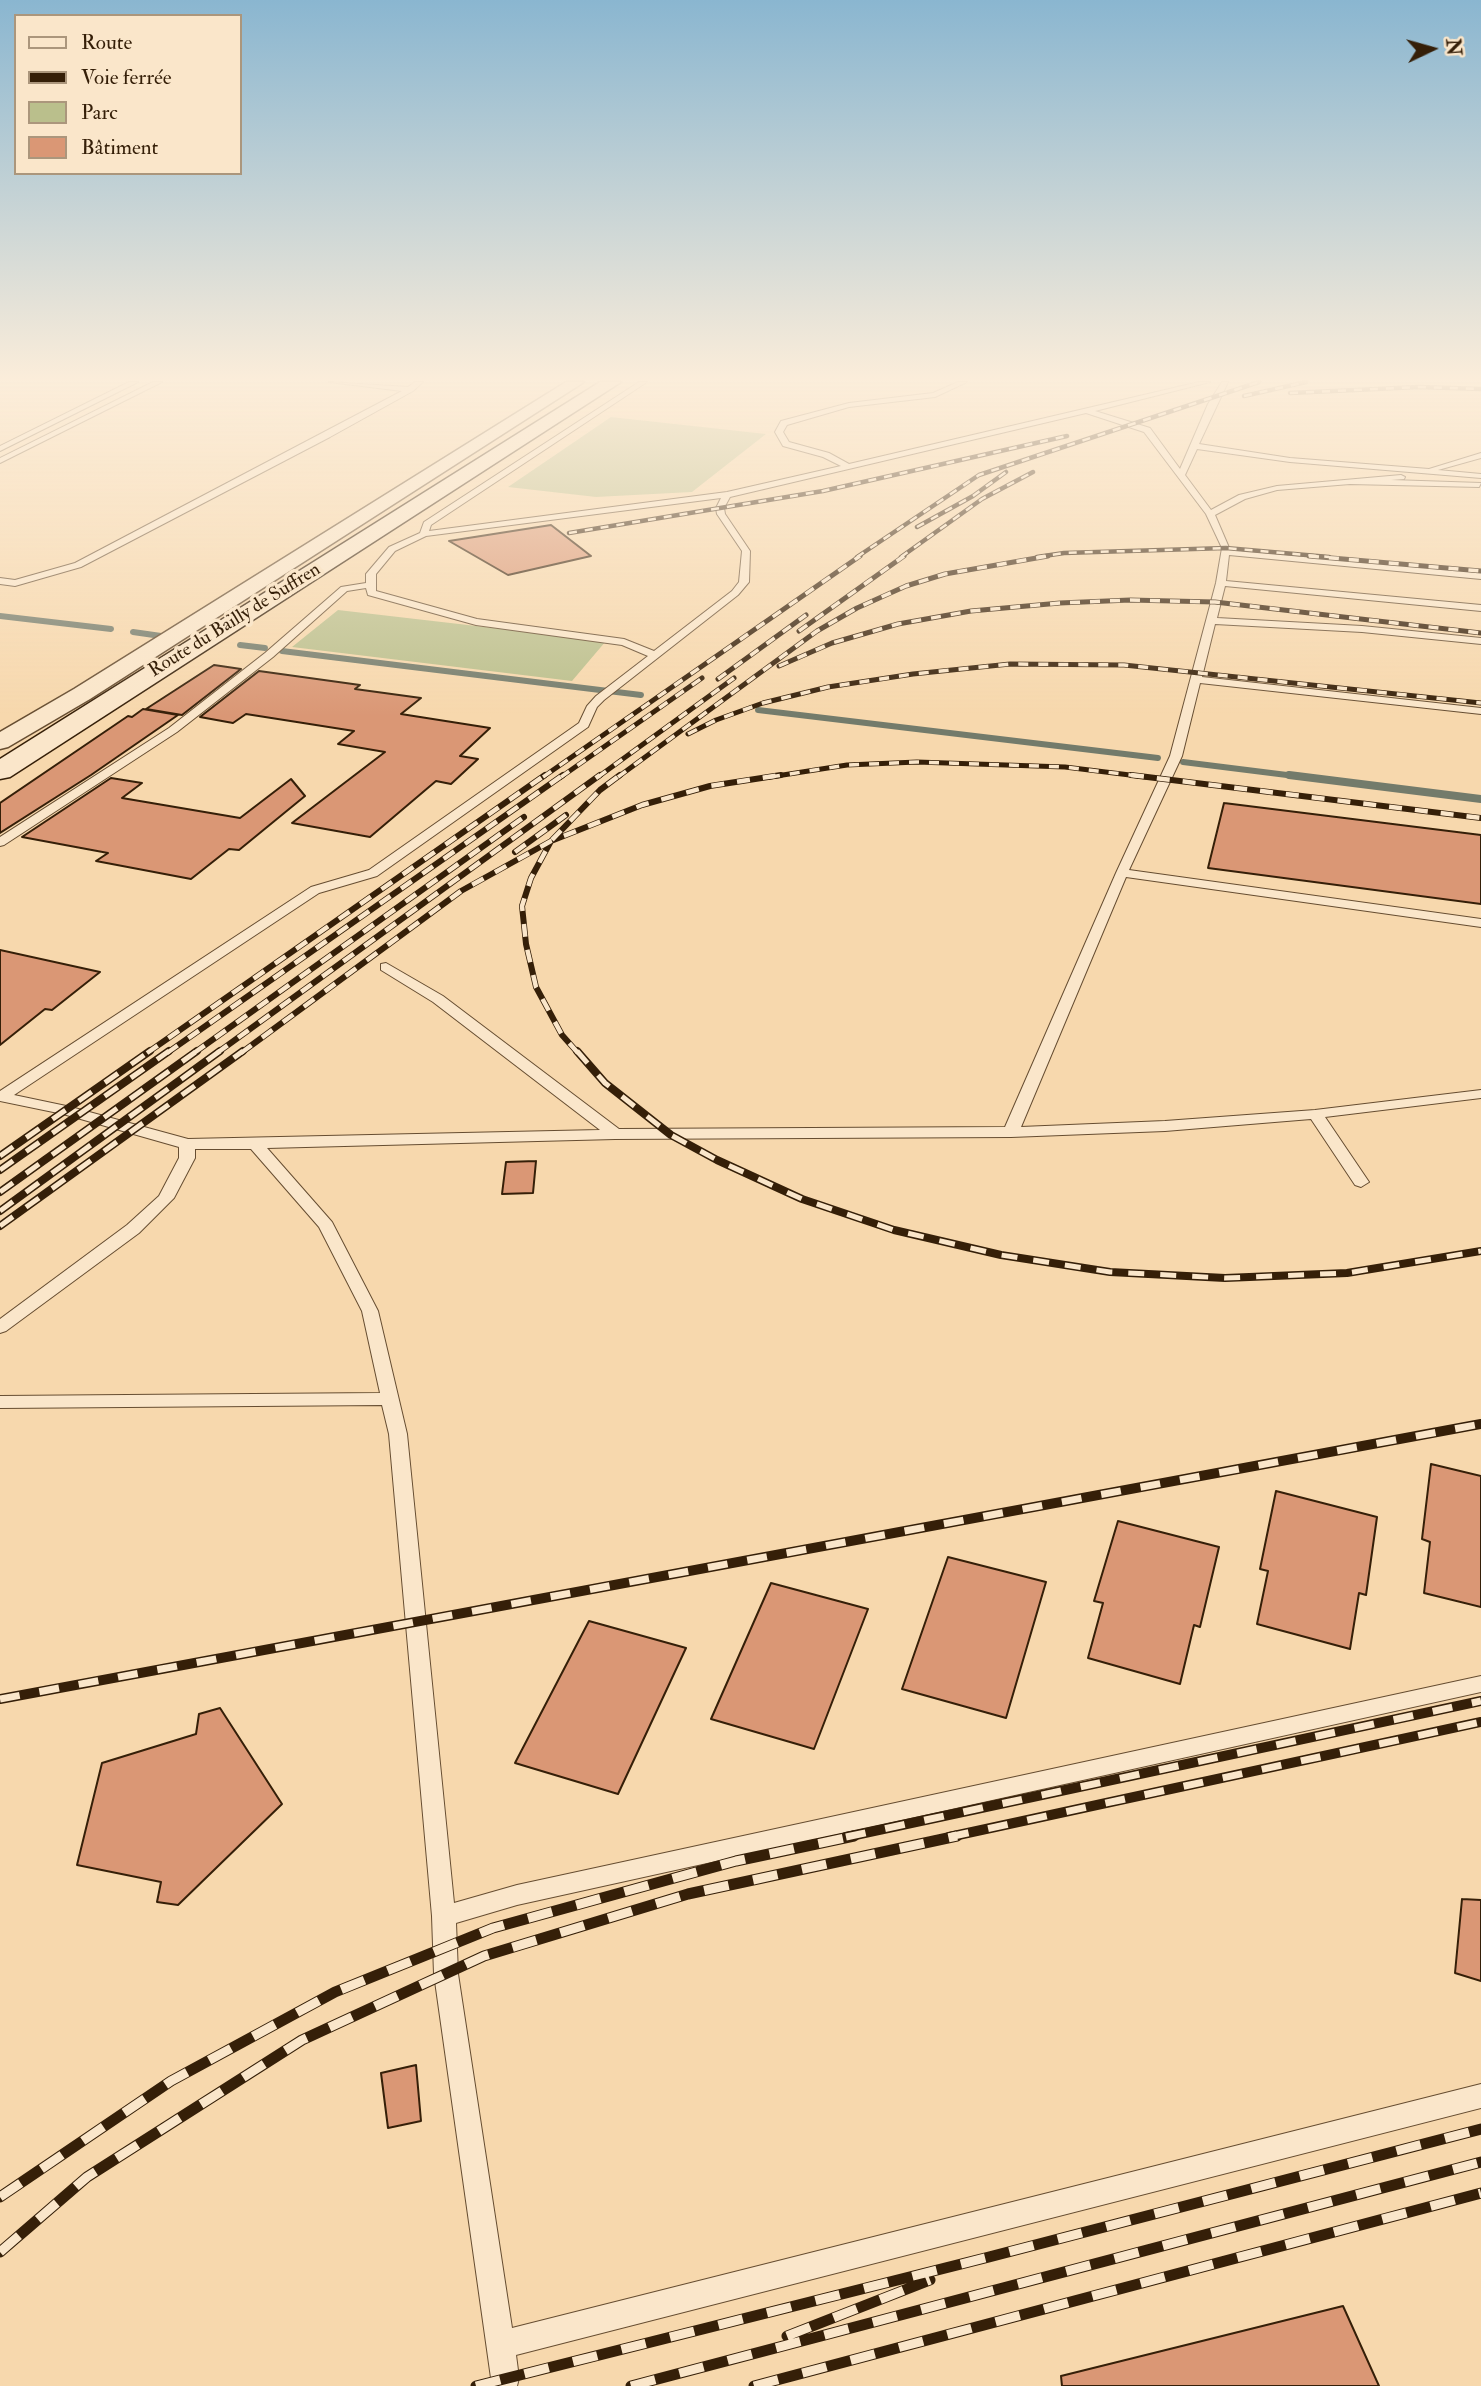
<!DOCTYPE html>
<html>
<head>
<meta charset="utf-8">
<style>
  body { margin:0 }
  #map { position:relative; width:1481px; height:2386px; overflow:hidden; background:#f7d8ad; font-family:"IM FELL Double Pica",serif }
  canvas { display:block }
  .legend { position:absolute; left:14px; top:14px; width:228px; height:161px; box-sizing:border-box; background:#fae6ca; border:2px solid #ab967c; margin:0; padding:9px 12px; list-style:none; font-size:21px; color:#351f08 }
  .legend li { display:flex; align-items:center; gap:14px; height:35px }
  .legend b { width:35px; border:2px solid #ab967c }
  .north { position:absolute; left:1397px; top:14px; width:70px; height:70px; -webkit-text-stroke:5px #fae6ca; paint-order:stroke; rotate:85deg; font-size:19px; font-weight:700; line-height:28px; text-align:center; color:#351f08 }
  .north::after { content:''; display:block; margin:auto; width:24px; height:32px; background:#351f08; clip-path:polygon(50% 0,100% 100%,50% 72%,0 100%) }
</style>
</head>
<body>
<div id="map">
<canvas width="1481" height="2386"></canvas>
<ul class="legend">
<li><b style="height:9px;background:#fae6ca"></b>Route</li>
<li><b style="height:9px;background:#351f08"></b>Voie ferrée</li>
<li><b style="height:19px;background:#babf8c"></b>Parc</li>
<li><b style="height:19px;background:#da9775"></b>Bâtiment</li>
</ul>
<div class="north">N</div>
</div>
<script>
const ctx = document.querySelector('canvas').getContext('2d');
ctx.lineJoin = 'round';
function fillPath(path, color) { ctx.fillStyle = color; ctx.fill(path, 'evenodd'); }
const shape = rows => new Path2D(rows.map(r => 'M' + r).join(''));
function stroke(path, color, width, dash) { ctx.strokeStyle = color; ctx.lineWidth = width; ctx.lineCap = dash ? 'butt' : 'round'; ctx.setLineDash(dash || []); ctx.stroke(path); }
function drawText(font, color, halo, rows, align = 'center') {
  ctx.font = font + ' "IM FELL Double Pica",serif'; ctx.lineWidth = 7; ctx.setLineDash([]); ctx.textBaseline = 'middle'; ctx.strokeStyle = halo; ctx.fillStyle = color; for (const [text, x, y, turn = 0] of rows) {
    ctx.save(); ctx.translate(x, y); ctx.rotate((+turn || 0) * Math.PI / 180); ctx.textAlign = isNaN(turn) ? turn : align; if (halo) ctx.strokeText(text, 0, 0); ctx.fillText(text, 0, 0); ctx.restore();
  }
}
const green = shape([
  [611,417,766,434,692,492,596,497,508,487],
  [338,610,606,641,572,681,292,647]
]);
const streamFar1 = shape([
  [0,616,111,629],
  [133,632,161,636],
  [240,645,265,648],
  [282,651,641,695],
  [758,710,1158,758],
  [1183,762,1303,777]
]);
const stream = shape([
  [1289,775,1481,799]
]);
const building = shape([
  [551,525,591,556,508,575,449,541,551,525],
  [214,665,241,669,182,715,146,709,214,665],
  [259,671,360,685,355,689,421,698,401,714,490,728,460,756,478,759,451,784,436,781,370,837,292,823,385,752,338,744,354,731,246,714,233,723,200,717,259,671],
  [143,709,178,715,91,775,0,833,0,803,128,716,132,717,143,709],
  [111,778,142,783,122,798,240,818,291,779,305,796,239,850,229,849,191,879,96,861,108,853,22,837,111,778],
  [1224,803,1481,835,1481,904,1208,868,1224,803],
  [0,950,100,972,52,1010,45,1009,0,1045,0,950],
  [536,1161,533,1193,502,1194,506,1162,536,1161],
  [1431,1464,1481,1476,1481,1607,1424,1593,1430,1542,1422,1539,1431,1464],
  [1276,1491,1377,1517,1366,1595,1359,1593,1350,1649,1257,1624,1268,1571,1260,1569,1276,1491],
  [1118,1521,1219,1547,1200,1627,1194,1625,1180,1684,1088,1658,1103,1603,1094,1601,1118,1521],
  [948,1557,1046,1582,1006,1718,902,1689,948,1557],
  [771,1583,868,1609,814,1749,711,1719,771,1583],
  [589,1621,686,1648,618,1794,515,1763,589,1621],
  [220,1708,282,1804,178,1905,157,1902,161,1882,77,1865,102,1763,196,1734,199,1714,220,1708],
  [1462,1899,1481,1900,1481,1981,1455,1973,1462,1899],
  [416,2065,421,2121,388,2128,381,2073,416,2065],
  [1343,2306,1379,2386,1062,2386,1061,2376,1343,2306]
]);
const service = shape([
  [129,382,138,382,0,451,0,446,129,382],
  [153,382,162,382,0,463,0,458,153,382],
  [329,382,408,387,415,382,423,382,413,391,330,437,81,567,15,586,0,584,0,578,15,580,75,563,402,391,329,382],
  [639,382,647,382,431,525,429,531,727,492,841,466,823,457,783,446,775,432,781,421,849,403,933,393,958,382,967,382,935,397,849,407,787,425,783,432,789,442,829,453,849,464,1199,382,1210,382,1095,411,1150,428,1180,469,1208,404,1222,382,1228,382,1199,444,1290,458,1429,469,1481,453,1481,458,1438,470,1481,474,1481,478,1290,462,1197,449,1185,475,1211,510,1239,495,1277,486,1401,475,1405,477,1404,479,1391,480,1481,483,1479,487,1350,484,1277,490,1245,499,1215,515,1230,550,1481,573,1481,579,1229,555,1226,581,1481,605,1481,611,1225,586,1217,618,1362,626,1481,638,1481,644,1362,632,1215,624,1202,677,1481,708,1481,714,1200,683,1182,756,1129,870,1481,919,1481,927,1126,877,1021,1127,1165,1121,1315,1110,1481,1090,1481,1098,1325,1117,1369,1182,1361,1187,1355,1185,1311,1119,1165,1131,1011,1137,615,1139,267,1148,332,1222,378,1311,407,1434,454,1903,517,1885,1481,1676,1481,1692,517,1905,456,1923,458,1974,512,2328,1481,2084,1481,2108,516,2355,519,2378,517,2386,489,2386,491,2378,434,1974,432,1916,389,1434,382,1405,0,1408,0,1396,380,1393,362,1311,319,1227,251,1149,195,1149,195,1158,174,1198,139,1233,6,1331,0,1333,0,1319,127,1225,159,1196,179,1158,179,1147,63,1114,0,1101,0,1091,311,887,369,870,579,723,587,706,596,696,648,656,622,645,476,625,368,595,366,588,347,591,273,657,177,732,4,845,0,846,0,837,169,728,265,653,341,587,366,583,366,574,389,547,420,533,424,522,639,382],
  [1086,413,1144,432,1206,514,1222,548,1216,583,1170,756,1116,873,1005,1127,619,1129,443,996,386,963,381,964,381,970,433,1002,600,1130,188,1139,71,1107,14,1095,319,893,377,876,588,727,597,707,604,700,738,595,749,582,750,551,725,514,724,508,730,497,1086,413],
  [721,498,716,508,717,514,742,551,739,582,732,591,654,651,624,639,477,619,376,591,376,574,395,551,426,536,721,498]
]);
const minor = shape([
  [566,382,584,382,90,699,8,747,0,749,0,732,74,689,566,382]
]);
const secondary = shape([
  [600,382,621,382,10,777,0,779,0,759,600,382]
]);
const railFar5 = shape([
  [1290,393,1419,387,1481,389],
  [1244,396,1306,382],
  [917,527,973,496,1006,472],
  [569,533,823,491,1067,436],
  [857,557,979,475,1259,382],
  [901,557,982,499,1033,472],
  [1037,557,1064,553,1226,548,1329,557]
]);
const railFar4 = shape([
  [1309,556,1481,571],
  [799,631,904,556],
  [779,666,832,643,898,624,971,611,1060,603,1130,600,1215,602,1481,633],
  [718,679,806,615],
  [688,734,716,720,763,703,828,687,913,674,1010,664,1124,665,1481,703],
  [543,777,860,556],
  [561,777,702,678],
  [598,777,734,678],
  [618,777,817,631,857,608,906,586,945,574,1048,556],
  [770,777,847,765,917,762,1065,767,1146,777]
]);
const railFar3 = shape([
  [1131,775,1481,818],
  [515,852,566,815],
  [147,1053,545,775],
  [167,1053,563,775],
  [194,1053,524,817],
  [217,1053,600,775],
  [241,1053,461,891,551,841,642,805,710,786,781,775],
  [578,1053,562,1035,536,987,526,944,522,906,531,878,551,841,600,790,620,775]
]);
const railFar2 = shape([
  [577,1051,605,1083,671,1135,717,1160,802,1199,894,1230,1001,1255,1110,1272,1225,1278,1347,1273,1481,1251],
  [0,1156,150,1051],
  [0,1170,169,1051],
  [0,1192,197,1051],
  [0,1211,220,1051],
  [0,1226,243,1051]
]);
const railFar1 = shape([
  [0,1699,1481,1424],
  [846,1837,1481,1701],
  [949,1837,1481,1722]
]);
const rail = shape([
  [0,2197,171,2081,335,1992,493,1928,736,1861,854,1836],
  [0,2252,87,2177,302,2040,484,1956,688,1894,957,1836],
  [787,2336,930,2280],
  [476,2386,989,2257,1481,2129],
  [631,2386,1481,2162],
  [754,2386,1481,2193]
]);
const farStreetnames = [
  ["Route du Bailly de Suffren",235,621,-32]
];
fillPath(green, '#babf8c');
stroke(streamFar1, '#737b6b', 6);
stroke(stream, '#737b6b', 8);
fillPath(building, '#da9775');
stroke(building, '#351f08', 2);
stroke(service, '#664d31', 2);
stroke(minor, '#664d31', 3);
stroke(secondary, '#351f08', 3);
fillPath(service, '#fae6ca');
fillPath(minor, '#fae6ca');
fillPath(secondary, '#fae6ca');
stroke(railFar5, '#351f08', 4.5);
stroke(railFar4, '#351f08', 5);
stroke(railFar3, '#351f08', 6);
stroke(railFar2, '#351f08', 8);
stroke(railFar1, '#351f08', 10);
stroke(rail, '#351f08', 11);
stroke(railFar5, '#fae6ca', 2.5, [8]);
stroke(railFar4, '#fae6ca', 3.5, [10]);
stroke(railFar3, '#fae6ca', 4.5, [13]);
stroke(railFar2, '#fae6ca', 5, [16]);
stroke(railFar1, '#fae6ca', 7, [20]);
stroke(rail, '#fae6ca', 9, [25]);
const sky = ctx.createLinearGradient(0, 0, 0, 716);
sky.addColorStop(0, '#8ab6d0');
sky.addColorStop(0.53, '#fbedda');
sky.addColorStop(1, '#fbedda00');
ctx.fillStyle = sky;
ctx.fillRect(0, 0, 1481, 716);
drawText('19px', '#351f08', '#fae6ca', farStreetnames);
</script>
</body>
</html>
